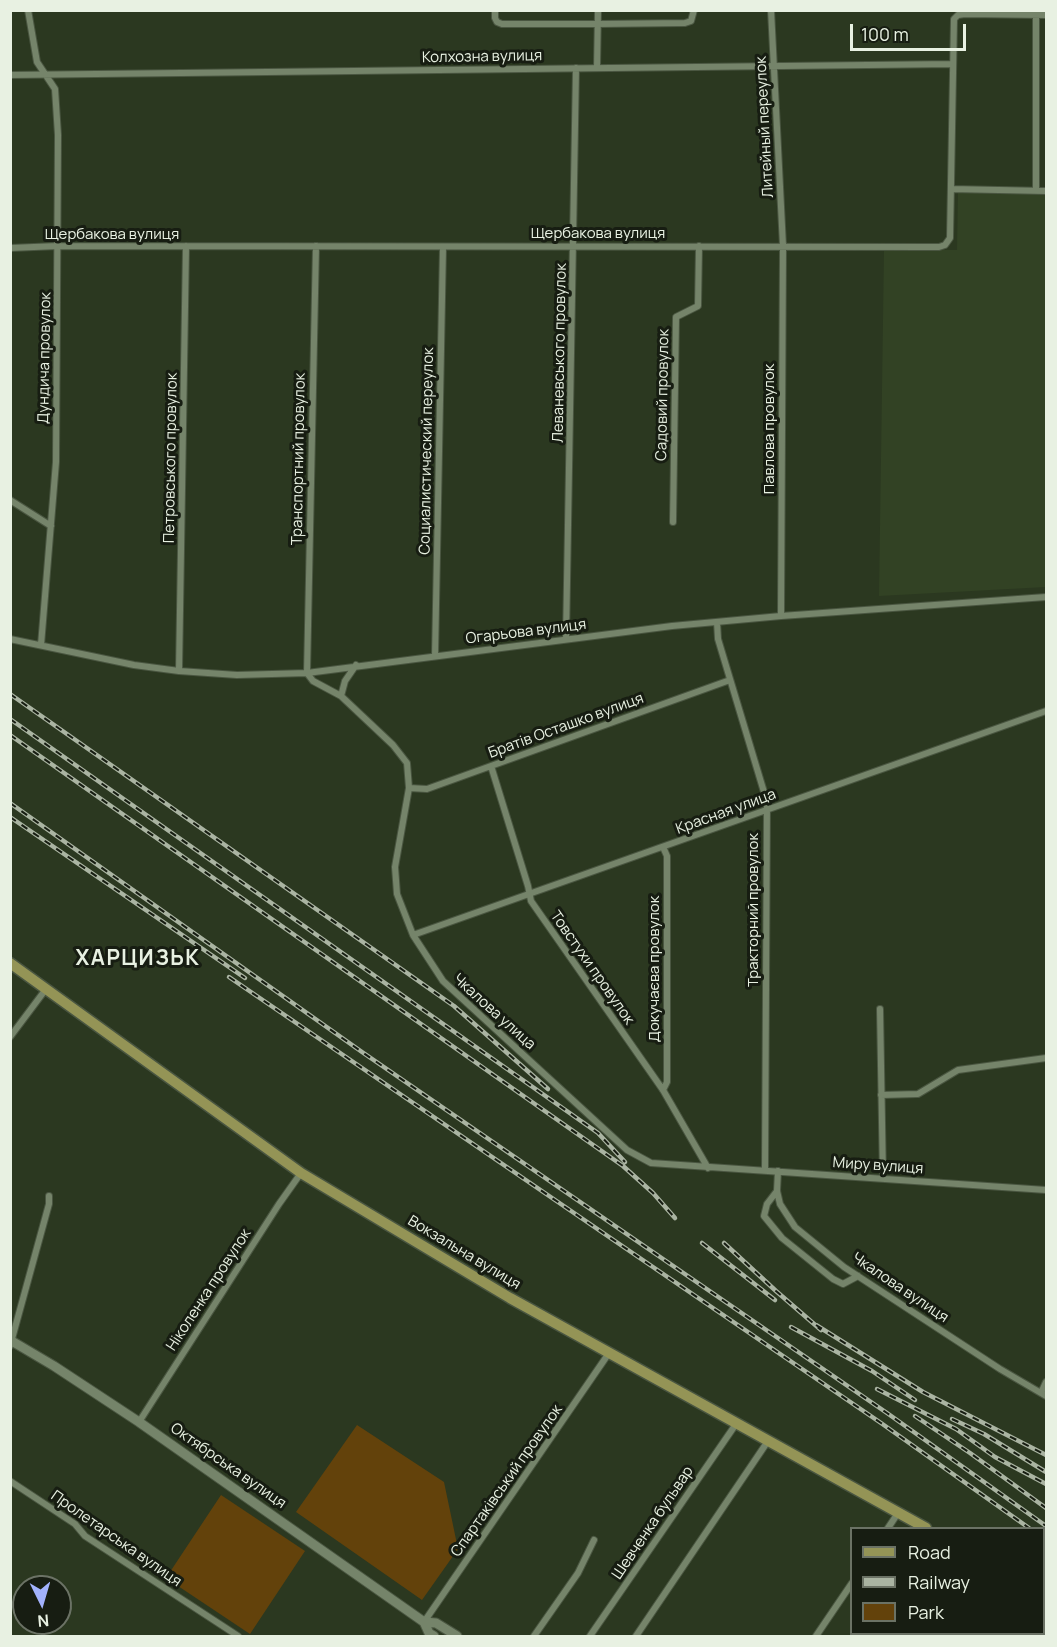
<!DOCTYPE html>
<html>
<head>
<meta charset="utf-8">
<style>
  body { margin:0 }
  #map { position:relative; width:1057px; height:1647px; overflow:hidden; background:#2b3820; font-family:Manrope,sans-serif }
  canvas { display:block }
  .frame { position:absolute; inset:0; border:12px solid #e8f1e2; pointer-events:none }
  .legend { position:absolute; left:850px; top:1527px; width:195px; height:108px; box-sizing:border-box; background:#171d12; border:2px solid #6b7265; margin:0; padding:8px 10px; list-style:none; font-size:18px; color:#e8f1e2 }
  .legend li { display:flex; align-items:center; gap:12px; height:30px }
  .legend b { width:30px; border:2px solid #6b7265 }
  .north { position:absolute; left:12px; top:1575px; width:60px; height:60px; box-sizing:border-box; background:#171d12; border:2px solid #6b7265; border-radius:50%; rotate:175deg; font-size:16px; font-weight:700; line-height:24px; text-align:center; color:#e8f1e2 }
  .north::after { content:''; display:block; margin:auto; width:21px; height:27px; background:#a2b2fd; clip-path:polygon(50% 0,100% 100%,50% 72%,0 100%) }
  .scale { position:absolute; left:850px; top:24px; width:116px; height:27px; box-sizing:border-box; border:3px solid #e8f1e2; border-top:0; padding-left:8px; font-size:18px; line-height:21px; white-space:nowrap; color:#e8f1e2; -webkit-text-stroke:4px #171d12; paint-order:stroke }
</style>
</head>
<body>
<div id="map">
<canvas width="1057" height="1647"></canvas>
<div class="frame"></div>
<ul class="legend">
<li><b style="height:8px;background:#949456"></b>Road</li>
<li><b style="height:8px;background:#aab4a2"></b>Railway</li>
<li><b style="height:16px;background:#63420b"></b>Park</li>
</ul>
<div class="north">N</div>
<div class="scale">100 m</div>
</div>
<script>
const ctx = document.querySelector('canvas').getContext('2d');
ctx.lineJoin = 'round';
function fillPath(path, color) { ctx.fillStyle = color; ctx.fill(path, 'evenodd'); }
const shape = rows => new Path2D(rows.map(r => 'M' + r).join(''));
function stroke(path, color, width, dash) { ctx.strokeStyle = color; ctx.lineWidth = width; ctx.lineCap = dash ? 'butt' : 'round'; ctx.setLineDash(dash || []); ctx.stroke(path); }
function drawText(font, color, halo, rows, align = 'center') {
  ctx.font = font + ' Manrope,sans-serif'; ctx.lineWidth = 6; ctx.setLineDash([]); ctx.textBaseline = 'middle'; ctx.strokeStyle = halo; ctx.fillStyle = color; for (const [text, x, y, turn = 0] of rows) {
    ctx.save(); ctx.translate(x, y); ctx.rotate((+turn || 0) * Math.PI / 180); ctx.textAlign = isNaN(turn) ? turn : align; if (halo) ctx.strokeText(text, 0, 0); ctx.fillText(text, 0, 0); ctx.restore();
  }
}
const built = shape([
  [958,192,1046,194,1046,587,879,596,884,250,957,250]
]);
const green = shape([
  [357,1425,444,1482,458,1549,422,1600,296,1512],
  [221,1495,305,1551,250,1634,166,1578]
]);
const street = shape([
  [28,10,37,62,55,89,58,135,56,462,41,645],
  [495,10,495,18,497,22,502,24,597,24,685,23,691,21,694,10],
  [771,10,783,246,781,616],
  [597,68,598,10],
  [10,75,953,64],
  [951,189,1046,191],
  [1036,191,1036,15],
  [316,246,307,673,313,681,341,696],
  [10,248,58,246,939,247,945,245,950,238,954,19,958,15,965,14,1046,15],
  [10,500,51,526],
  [673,522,676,317,698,306,699,246],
  [717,622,718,639,767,802,765,1170],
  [10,639,134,665,179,671,237,675,307,673,672,626,781,616,1046,597],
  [566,639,576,68],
  [435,656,443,247],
  [356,665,345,681,341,696,393,745,407,763,409,788,395,867,397,894,413,935,443,981,627,1150,651,1163,1046,1190],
  [179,671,186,246],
  [491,766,528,886,531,901,663,1090,708,1168],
  [409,788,427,789,730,680],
  [413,935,1046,711],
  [880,1009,883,1179],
  [10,1037,46,989],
  [663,1090,667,1082,667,856,663,847],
  [881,1095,918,1094,958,1070,1046,1058],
  [778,1171,777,1191,780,1204,795,1227,844,1267,1000,1369,1046,1396],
  [777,1191,767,1204,764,1216,782,1238,833,1279,843,1284,858,1276],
  [10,1346,49,1204,49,1196],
  [1041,1393,1046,1382],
  [139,1422,279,1204,301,1173],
  [10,1481,75,1524,85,1536,238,1636],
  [888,1528,898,1513],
  [424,1622,609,1353],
  [534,1636,578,1573,594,1540],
  [590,1636,736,1424],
  [636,1636,768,1441],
  [816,1636,852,1583]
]);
const secondary = shape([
  [10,1340,54,1366,139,1422,424,1622,436,1623,457,1636],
  [424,1622,429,1633,434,1636]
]);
const primary = shape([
  [10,963,301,1173,510,1298,926,1528],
  [1044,1593,1046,1595]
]);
const rail = shape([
  [10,694,454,1006,548,1089],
  [10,719,598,1133,625,1162],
  [10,735,623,1166,653,1193,675,1218],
  [10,803,362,1052,887,1413,1046,1526],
  [10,817,245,978],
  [229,977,881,1423,1029,1528],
  [702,1243,775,1300],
  [724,1243,776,1291,821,1330],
  [816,1325,923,1392,1046,1455],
  [791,1327,872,1371,915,1400],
  [877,1389,956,1429,995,1457,1046,1484],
  [915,1416,970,1453,1046,1508],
  [952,1419,984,1434,1046,1472],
  [1044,1539,1046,1541]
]);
const streetNames = [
  ["Колхозна вулиця",482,57,-1],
  ["Литейный переулок",765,127,-93],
  ["Щербакова вулиця",598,234],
  ["Щербакова вулиця",112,235],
  ["Леваневського провулок",560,353,-89],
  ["Дундича провулок",45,358,-89],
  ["Садовий провулок",663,395,-89],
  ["Павлова провулок",770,429,-90],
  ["Социалистический переулок",427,451,-89],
  ["Петровського провулок",171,458,-89],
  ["Транспортний провулок",299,459,-89],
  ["Огарьова вулиця",526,632,-7],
  ["Братів Осташко вулиця",566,726,-20],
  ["Красная улица",726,812,-20],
  ["Тракторний провулок",754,910,-90],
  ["Товстухи провулок",592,968,55],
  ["Докучаєва провулок",655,969,-90],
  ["Чкалова улица",494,1012,42],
  ["Миру вулиця",878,1166,4],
  ["Вокзальна вулиця",464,1253,31],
  ["Чкалова вулиця",900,1288,34],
  ["Ніколенка провулок",209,1290,-57],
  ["Октябрська вулиця",228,1466,35],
  ["Спартаківський провулок",507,1481,-55],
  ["Шевченка бульвар",653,1523,-56],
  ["Пролетарська вулиця",116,1539,35]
];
const districtNames = [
  ["ХАРЦИЗЬК",138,959]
];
fillPath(built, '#324224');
fillPath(green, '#63420b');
stroke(street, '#4a5641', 8);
stroke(secondary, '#4a5641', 11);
stroke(primary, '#4a5641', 13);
stroke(street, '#75846a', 6);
stroke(secondary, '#75846a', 9);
stroke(primary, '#949456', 10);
stroke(rail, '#aab4a2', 4.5);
stroke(rail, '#171d12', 2, [7]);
drawText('15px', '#e8f1e2', '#171d12', streetNames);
ctx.letterSpacing = '1.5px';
drawText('bold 21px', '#e8f1e2', '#171d12', districtNames);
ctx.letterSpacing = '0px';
</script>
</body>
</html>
